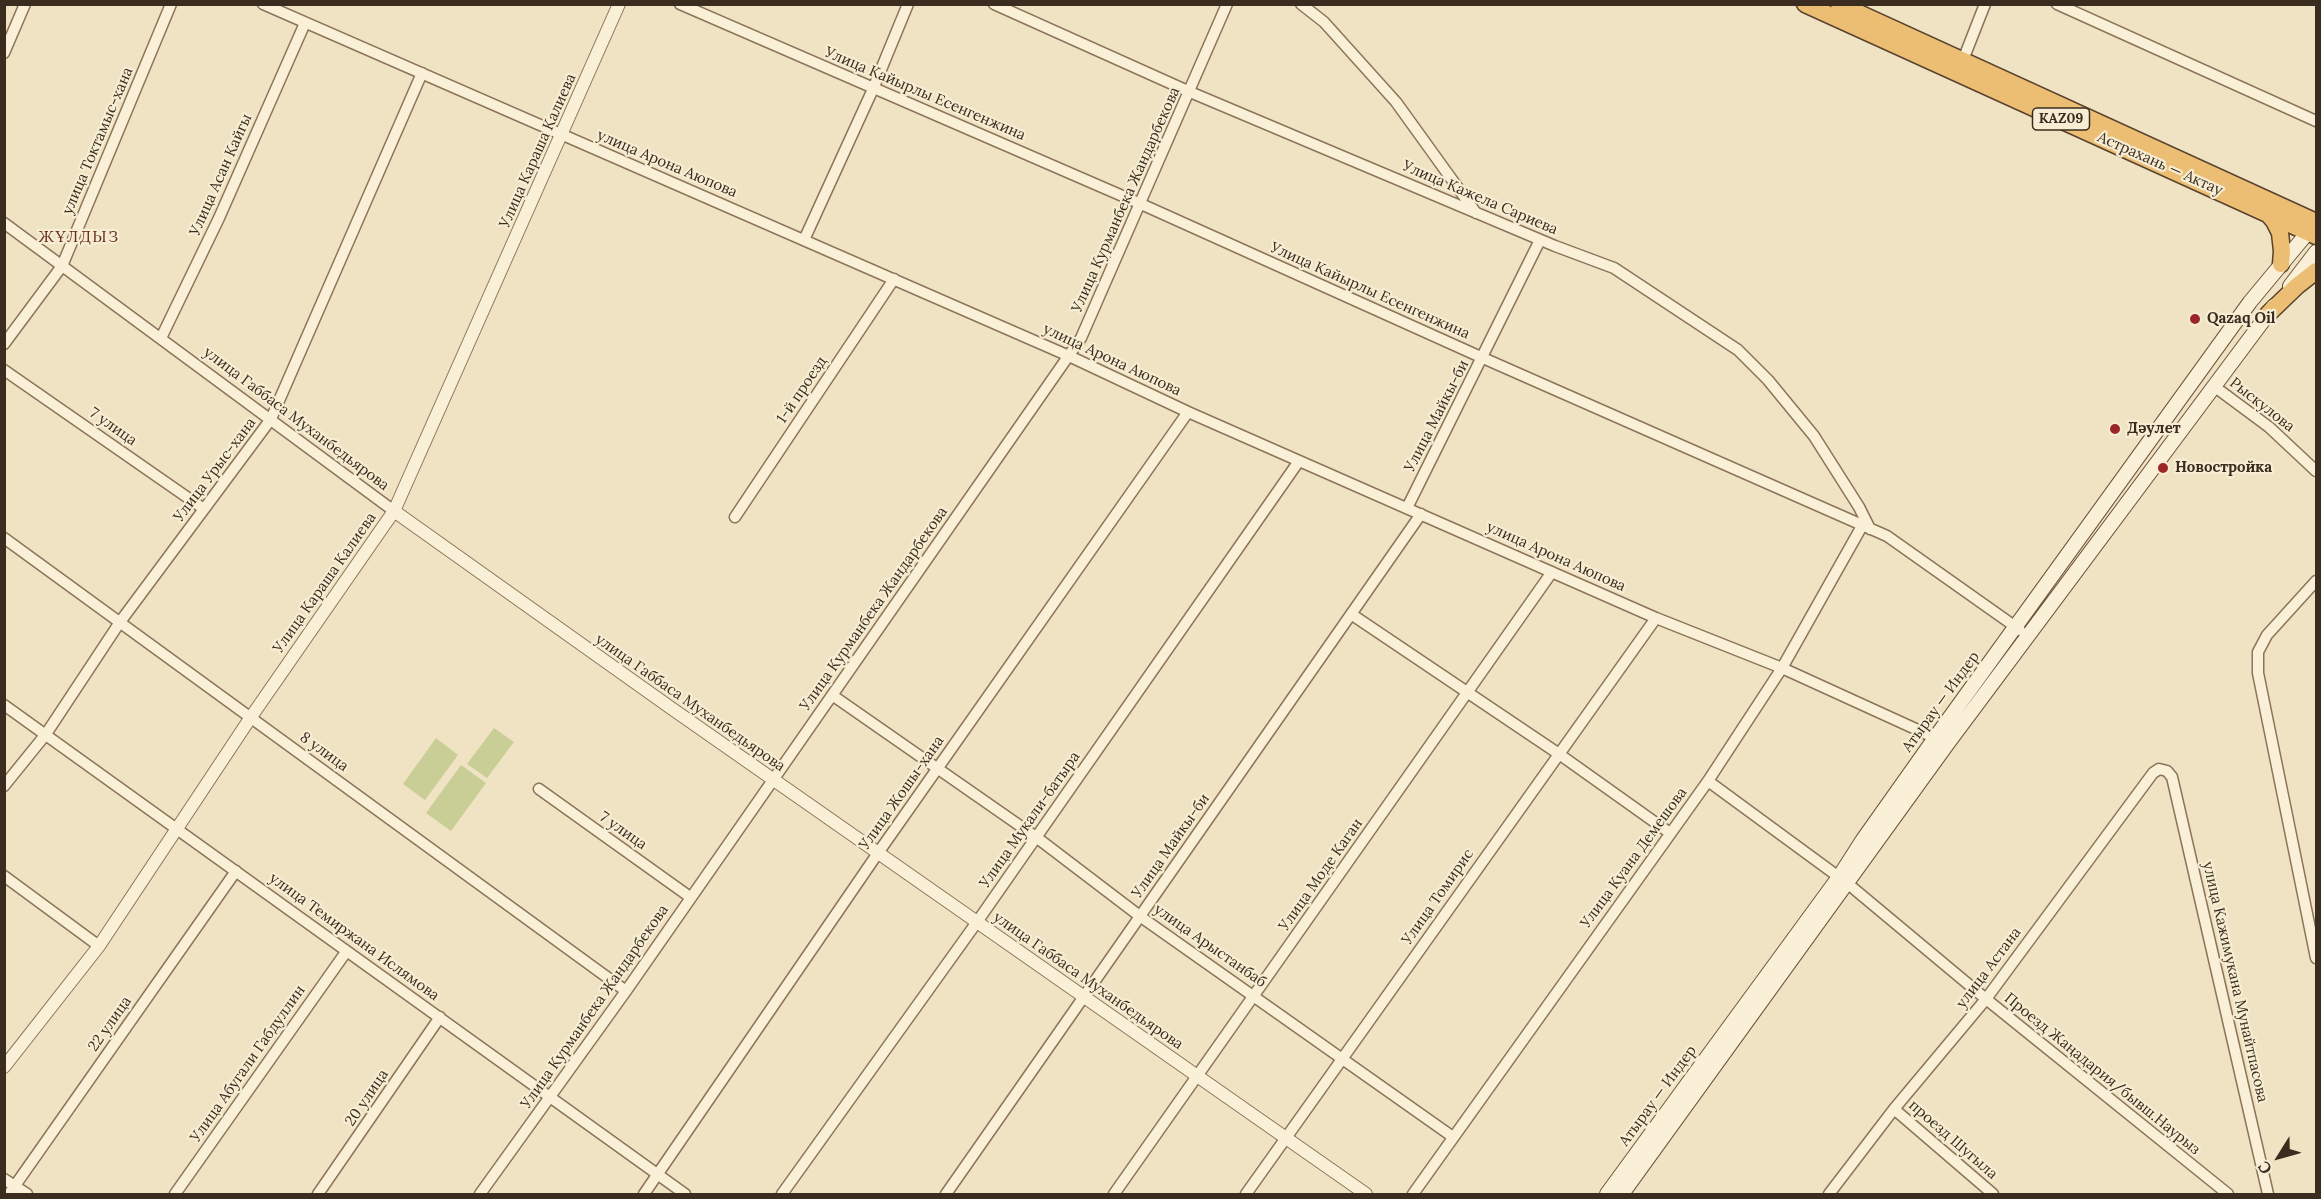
<!DOCTYPE html>
<html>
<head>
<meta charset="utf-8">
<style>
  body { margin:0 }
  #map { position:relative; width:2321px; height:1199px; overflow:hidden; background:#f0e3c3; font-family:Lora,serif }
  canvas { display:block }
  .frame { position:absolute; inset:0; border:6px solid #3a2c1e; pointer-events:none }
  .north { position:absolute; left:2249px; top:1127px; width:60px; height:60px; -webkit-text-stroke:4px #f7edd3; paint-order:stroke; rotate:233deg; font-size:16px; font-weight:700; line-height:24px; text-align:center; color:#3a2c1e }
  .north::after { content:''; display:block; margin:auto; width:21px; height:27px; background:#3a2c1e; clip-path:polygon(50% 0,100% 100%,50% 72%,0 100%) }
</style>
</head>
<body>
<div id="map">
<canvas width="2321" height="1199"></canvas>
<div class="frame"></div>
<div class="north">С</div>
</div>
<script>
const ctx = document.querySelector('canvas').getContext('2d');
ctx.lineJoin = 'round';
function fillPath(path, color) { ctx.fillStyle = color; ctx.fill(path, 'evenodd'); }
const shape = rows => new Path2D(rows.map(r => 'M' + r).join(''));
function stroke(path, color, width, dash) { ctx.strokeStyle = color; ctx.lineWidth = width; ctx.lineCap = dash ? 'butt' : 'round'; ctx.setLineDash(dash || []); ctx.stroke(path); }
function drawText(font, color, halo, rows, align = 'center') {
  ctx.font = font + ' Lora,serif'; ctx.lineWidth = 4.5; ctx.setLineDash([]); ctx.textBaseline = 'middle'; ctx.strokeStyle = halo; ctx.fillStyle = color; for (const [text, x, y, turn = 0] of rows) {
    ctx.save(); ctx.translate(x, y); ctx.rotate((+turn || 0) * Math.PI / 180); ctx.textAlign = isNaN(turn) ? turn : align; if (halo) ctx.strokeText(text, 0, 0); ctx.fillText(text, 0, 0); ctx.restore();
  }
}
const green = shape([
  [494,728,514,742,487,778,467,764],
  [436,738,458,755,425,800,403,784],
  [461,765,486,783,451,831,426,813]
]);
const minor = shape([
  [263,4,1069,356,1188,412,1656,618,1782,668,1942,741],
  [680,4,1141,204,1483,358,1887,536,2020,630],
  [994,4,1190,92,1555,246,1614,268,1738,350,1768,380,1814,436,1859,507,1870,529],
  [1301,4,1324,22,1396,102,1476,213],
  [2057,4,2316,121],
  [4,53,25,4],
  [1963,60,1985,4],
  [4,223,394,511],
  [804,240,873,89,908,4],
  [161,338,219,218,305,23],
  [4,344,62,266,171,4],
  [4,370,204,509],
  [2215,387,2269,427,2316,471],
  [1407,508,1540,240],
  [735,517,894,279],
  [4,538,626,991],
  [2316,581,2267,635,2258,652,2258,673,2316,958],
  [1351,614,1559,754,1670,833],
  [832,695,1036,837,1141,917,1453,1137],
  [4,705,685,1194],
  [1708,781,1847,883,1986,999,2228,1194],
  [4,786,46,734,120,622,271,419,422,73],
  [539,789,690,897],
  [4,876,99,946],
  [1894,1109,1993,1194],
  [4,1179,27,1194],
  [9,1194,236,871],
  [175,1194,346,952],
  [318,1194,440,1017],
  [480,1194,626,991,1081,338,1227,4],
  [644,1194,878,853,1188,412],
  [782,1194,977,922,1299,461],
  [946,1194,1421,514],
  [1114,1194,1552,572],
  [1246,1194,1656,618],
  [1413,1194,1708,781,1782,668,1862,526],
  [1829,1194,1894,1109,1986,999,2153,773,2159,769,2167,771,2172,777,2268,1194]
]);
const tertiary = shape([
  [394,511,671,708,1366,1194],
  [4,1067,99,946,251,717,394,511,619,4]
]);
const secondary = shape([
  [2290,286,2316,252],
  [1607,1194,1839,877,1862,841,1935,738,2250,302,2314,225],
  [1622,1194,1948,743,2274,306]
]);
const trunk = shape([
  [1805,4,2316,236],
  [1839,4,2316,222],
  [2267,213,2274,221,2280,233,2282,251,2281,264],
  [2268,314,2297,286,2316,271]
]);
const markers = [
  [2195,319,6,"#9c2627"],
  [2115,429,6,"#9c2627"],
  [2163,468,6,"#9c2627"]
];
const shields = [
  [2061,119,57]
];
const shieldNames = [
  ["KAZ09",2061,119]
];
const streetNames = [
  ["Улица Кайырлы Есенгенжина",925,94,23],
  ["улица Токтамыс-хана",98,141,-67],
  ["Улица Караша Калиева",538,151,-66],
  ["улица Арона Аюпова",667,164,23],
  ["Астрахань — Актау",2160,164,24],
  ["Улица Асан Кайгы",221,175,-66],
  ["Улица Кажела Сариева",1480,198,23],
  ["Улица Курманбека Жандарбекова",1126,200,-66],
  ["Улица Кайырлы Есенгенжина",1370,291,24],
  ["улица Арона Аюпова",1112,360,25],
  ["1-й проезд",802,390,-56],
  ["Рыскулова",2262,405,38],
  ["Улица Майкы-би",1437,416,-63],
  ["улица Габбаса Муханбедьярова",296,419,37],
  ["7 улица",113,427,35],
  ["Улица Урыс-хана",215,470,-53],
  ["улица Арона Аюпова",1556,557,24],
  ["Улица Караша Калиева",325,583,-55],
  ["Улица Курманбека Жандарбекова",874,609,-55],
  ["Атырау — Индер",1941,702,-54],
  ["улица Габбаса Муханбедьярова",690,703,35],
  ["8 улица",324,752,36],
  ["Улица Жошы-хана",902,793,-55],
  ["Улица Мукали-батыра",1030,820,-55],
  ["7 улица",623,831,35],
  ["Улица Майкы-би",1171,846,-55],
  ["Улица Куана Демешова",1634,858,-54],
  ["Улица Моде Каган",1321,875,-55],
  ["Улица Томирис",1438,897,-55],
  ["улица Темиржана Ислямова",354,937,36],
  ["улица Арыстанбаб",1210,946,35],
  ["улица Астана",1989,968,-53],
  ["улица Габбаса Муханбедьярова",1088,981,35],
  ["улица Кажимукана Мунайтпасова",2235,982,77],
  ["Улица Курманбека Жандарбекова",595,1007,-55],
  ["22 улица",110,1024,-55],
  ["Улица Абугали Габдуллин",248,1064,-55],
  ["Проезд Жаңадария/бывш.Наурыз",2102,1074,39],
  ["Атырау — Индер",1658,1096,-54],
  ["20 улица",367,1098,-56],
  ["проезд Шугыла",1953,1140,41]
];
const poiNames = [
  ["Qazaq Oil",2207,319],
  ["Дәулет",2127,429],
  ["Новостройка",2175,468]
];
const neighbourhoodNames = [
  ["ЖҰЛДЫЗ",79,237]
];
fillPath(green, '#c8ce96');
stroke(minor, '#8b7459', 13);
stroke(tertiary, '#8b7459', 14);
stroke(secondary, '#6d553c', 16);
stroke(trunk, '#58422d', 19);
stroke(minor, '#faf0d7', 10);
stroke(tertiary, '#faf0d7', 12);
stroke(secondary, '#faf0d7', 14);
stroke(trunk, '#ebbe74', 16);
for (const [x, y, r, color] of markers) { const dot = new Path2D(); dot.arc(x, y, r, 0, 2 * Math.PI); ctx.fillStyle = color; ctx.fill(dot); stroke(dot, '#f7edd3', 2); }
for (const [x, y, w] of shields) { const box = new Path2D(); box.roundRect(x - w / 2, y - 11, w, 22, 4.5); ctx.fillStyle = '#f7edd3'; ctx.fill(box); stroke(box, '#3a2c1e', 1.5); }
drawText('bold 14px', '#3a2c1e', null, shieldNames);
drawText('15px', '#3a2c1e', '#f7edd3', streetNames);
drawText('bold 15px', '#3a2c1e', '#f7edd3', poiNames, 'left');
ctx.letterSpacing = '1.5px';
drawText('16px', '#682c1b', '#f7edd3', neighbourhoodNames);
ctx.letterSpacing = '0px';
</script>
</body>
</html>
